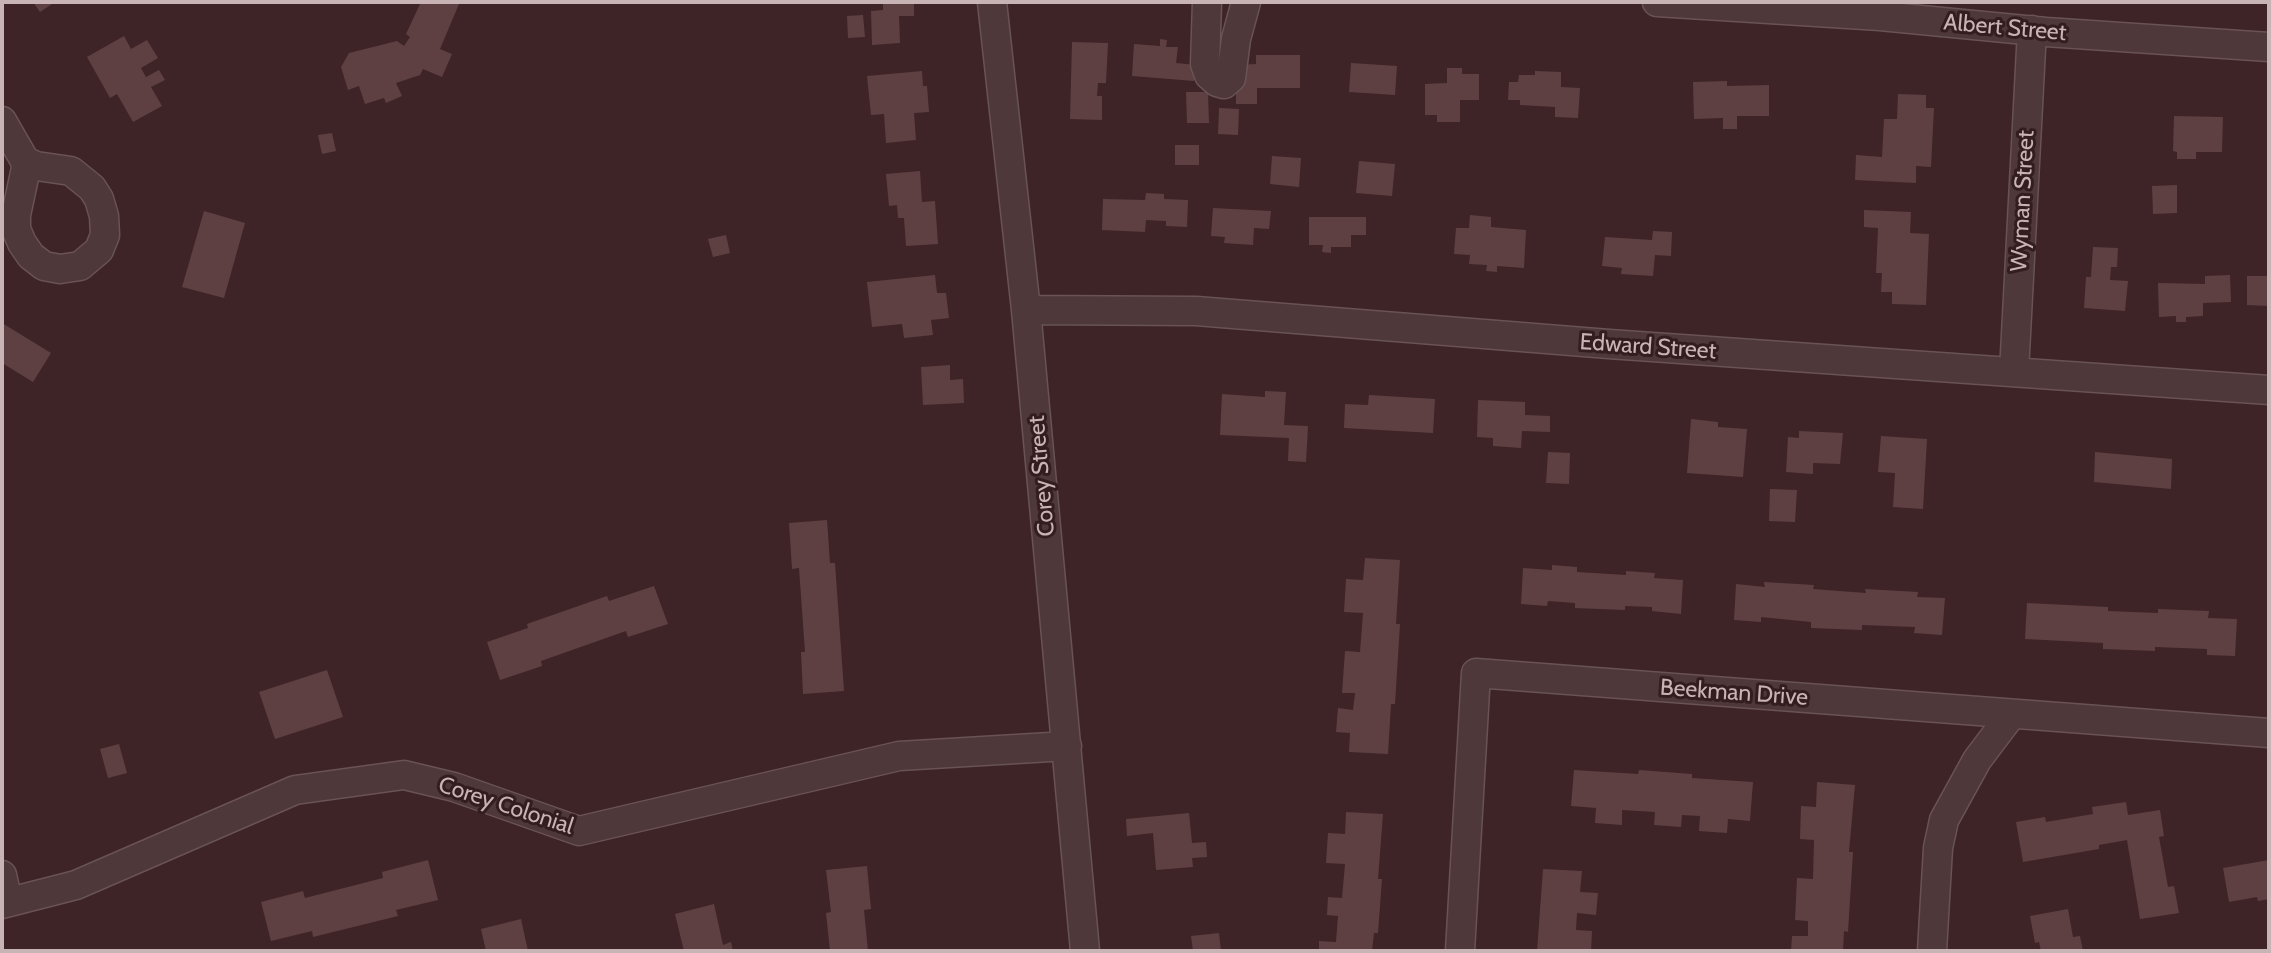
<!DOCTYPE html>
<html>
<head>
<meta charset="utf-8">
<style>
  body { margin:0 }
  #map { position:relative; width:2271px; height:953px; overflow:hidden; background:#3e2426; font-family:Cabin,sans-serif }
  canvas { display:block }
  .frame { position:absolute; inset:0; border:4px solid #c9b4b5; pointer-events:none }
</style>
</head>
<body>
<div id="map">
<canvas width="2271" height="953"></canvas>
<div class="frame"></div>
</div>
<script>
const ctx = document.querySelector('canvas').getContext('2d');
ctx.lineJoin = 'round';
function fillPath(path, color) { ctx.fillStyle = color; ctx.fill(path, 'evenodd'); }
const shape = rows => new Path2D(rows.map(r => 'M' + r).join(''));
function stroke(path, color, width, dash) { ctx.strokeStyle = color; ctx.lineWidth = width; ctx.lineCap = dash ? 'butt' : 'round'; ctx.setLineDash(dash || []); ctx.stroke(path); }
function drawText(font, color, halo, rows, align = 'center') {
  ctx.font = font + ' Cabin,sans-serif'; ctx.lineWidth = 6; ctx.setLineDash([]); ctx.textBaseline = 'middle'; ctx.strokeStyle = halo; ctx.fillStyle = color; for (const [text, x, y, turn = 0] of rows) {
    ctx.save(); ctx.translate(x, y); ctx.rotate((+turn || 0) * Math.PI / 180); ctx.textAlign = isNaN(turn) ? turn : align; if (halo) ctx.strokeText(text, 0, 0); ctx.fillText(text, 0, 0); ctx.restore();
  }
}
const building = shape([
  [33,2,55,2,40,12],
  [421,2,459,4,440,49,452,54,442,77,423,69,420,75,396,83,402,96,386,103,384,98,365,104,359,86,348,90,341,67,349,53,397,41,404,46,410,37,406,34],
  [883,2,914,2,914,16,899,16,900,43,872,45,871,11,883,10],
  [863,15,865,37,848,38,847,16],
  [124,36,131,49,147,40,158,58,141,68,146,77,159,70,165,80,151,87,162,106,133,122,117,94,110,98,87,57],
  [1160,39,1167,40,1166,47,1178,47,1176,63,1196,65,1194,81,1132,76,1134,44,1160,46],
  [1072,42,1108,43,1106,83,1098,83,1097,96,1102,96,1102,120,1070,119],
  [1256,55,1300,55,1300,88,1257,88,1257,104,1236,104,1236,65,1256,64],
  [1351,63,1397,66,1395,95,1349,92],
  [1447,68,1462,68,1462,74,1479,74,1479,100,1460,100,1460,122,1437,122,1437,115,1425,115,1425,84,1447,83],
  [922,71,923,86,927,86,929,112,914,113,916,140,886,143,884,114,871,115,867,76],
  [1535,71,1561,72,1561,87,1580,88,1578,118,1555,117,1555,107,1520,105,1520,100,1508,100,1509,82,1518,82,1519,75,1535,75],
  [1727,81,1727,86,1769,85,1769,116,1737,116,1737,129,1723,129,1723,118,1694,119,1693,82],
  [1186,92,1208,92,1209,123,1187,123],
  [1898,94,1926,95,1926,108,1934,108,1931,167,1916,166,1916,183,1855,180,1856,155,1882,157,1884,119,1897,119],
  [1219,108,1239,109,1238,135,1218,134],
  [2174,116,2223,117,2222,152,2196,152,2196,159,2177,159,2177,152,2173,151],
  [332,133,336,151,322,154,318,135],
  [1175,145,1199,145,1199,165,1175,165],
  [1272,156,1301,158,1299,187,1270,184],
  [1359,161,1395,164,1392,196,1356,193],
  [920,171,922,202,935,201,938,244,906,246,904,218,898,218,897,205,889,206,886,174],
  [2177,185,2177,213,2153,214,2152,186],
  [1146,193,1164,194,1164,199,1188,200,1187,227,1166,226,1166,221,1146,220,1145,232,1102,230,1103,199,1145,200],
  [1213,208,1271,211,1269,229,1254,228,1253,245,1224,243,1225,237,1211,236],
  [1864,210,1911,212,1910,233,1929,234,1926,305,1892,304,1892,292,1881,292,1882,273,1876,273,1878,228,1864,227],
  [204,211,245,223,224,298,182,287],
  [1470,215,1491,217,1491,227,1526,230,1524,268,1497,266,1497,272,1486,271,1487,265,1469,264,1470,255,1454,254,1456,228,1469,228],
  [1309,217,1366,217,1366,235,1351,235,1351,247,1331,247,1331,253,1322,252,1323,245,1309,245],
  [1653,231,1672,232,1671,256,1655,255,1653,276,1621,274,1622,268,1602,266,1605,237,1652,240],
  [726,235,730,253,713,257,708,239],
  [2093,247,2118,248,2117,267,2111,267,2110,280,2128,281,2125,311,2084,308,2086,277,2091,277],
  [935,275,937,293,946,293,949,318,931,320,933,335,904,338,902,324,872,327,867,282],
  [2230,275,2231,302,2203,303,2203,316,2186,317,2186,322,2176,322,2176,316,2159,317,2158,283,2205,284,2205,276],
  [2247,276,2269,276,2269,306,2247,305],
  [2,323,51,353,33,382,2,363],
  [950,365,950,380,963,379,964,403,923,405,921,367],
  [1265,391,1286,392,1284,425,1308,426,1306,462,1288,461,1289,438,1220,435,1222,394,1265,397],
  [1369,395,1435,399,1433,433,1344,428,1345,404,1368,405],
  [1478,400,1525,402,1525,415,1550,416,1550,432,1522,431,1521,448,1493,446,1493,438,1477,437],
  [1691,419,1718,422,1718,427,1747,429,1743,477,1687,473],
  [1799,431,1843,433,1840,464,1813,463,1813,474,1786,472,1788,437,1799,438],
  [1881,436,1927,439,1923,509,1893,507,1895,473,1878,472],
  [1548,452,1570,453,1569,484,1546,483],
  [2095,452,2172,459,2171,489,2094,482],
  [1770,489,1797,490,1795,522,1769,521],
  [827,520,830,563,835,563,844,691,803,694,801,652,805,652,799,568,792,569,789,523],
  [1365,558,1400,560,1396,624,1400,624,1395,704,1391,704,1388,754,1349,752,1350,733,1336,732,1338,708,1353,710,1355,693,1342,693,1345,651,1360,652,1363,613,1344,612,1346,579,1363,580],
  [1552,565,1577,567,1577,572,1626,575,1626,571,1655,573,1654,578,1683,580,1681,614,1652,611,1652,607,1625,606,1625,610,1575,608,1575,603,1548,601,1547,606,1521,604,1523,568,1552,570],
  [1764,582,1814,585,1813,589,1866,593,1865,589,1918,592,1917,597,1945,598,1942,635,1914,633,1915,627,1862,625,1862,630,1811,628,1811,622,1761,617,1761,622,1734,620,1736,584,1765,587],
  [654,586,668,624,628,637,626,631,541,661,542,666,500,680,487,642,528,628,527,624,607,596,609,601],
  [2027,603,2108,607,2108,611,2158,613,2158,609,2209,611,2208,618,2237,619,2235,656,2207,655,2207,649,2155,647,2155,651,2103,649,2103,643,2025,639],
  [327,670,343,717,275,739,259,692],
  [119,744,127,773,108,778,100,749],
  [1574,770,1638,774,1639,770,1692,774,1692,778,1753,782,1750,821,1728,819,1727,833,1699,831,1700,816,1682,815,1681,827,1654,825,1655,812,1622,810,1622,825,1595,823,1596,808,1571,806],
  [1817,782,1855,785,1849,852,1853,852,1848,932,1844,931,1843,951,1791,951,1792,936,1808,936,1808,921,1795,920,1797,878,1813,879,1814,840,1800,839,1801,806,1816,807],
  [2126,802,2128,815,2160,810,2164,836,2159,837,2168,887,2174,886,2179,913,2140,919,2127,840,2099,845,2099,849,2023,862,2016,822,2045,817,2046,822,2093,814,2092,807],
  [1346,812,1383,814,1378,879,1382,879,1378,933,1374,933,1372,951,1319,951,1319,941,1336,942,1338,916,1327,915,1328,897,1342,898,1345,864,1326,863,1328,833,1345,834],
  [1189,813,1192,843,1206,842,1207,857,1192,858,1193,867,1156,870,1153,833,1127,836,1126,819],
  [428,860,438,900,396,910,398,916,313,937,312,931,271,941,261,902,303,891,305,898,383,878,382,872],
  [2269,860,2269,899,2258,901,2257,897,2229,902,2223,868],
  [867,866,871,909,864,910,868,951,830,951,826,913,831,912,826,870],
  [1543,869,1582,871,1580,892,1598,893,1596,915,1577,913,1576,930,1592,931,1591,951,1537,951],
  [714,904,723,945,731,942,733,951,684,951,675,914],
  [2068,909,2073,937,2080,936,2083,951,2041,951,2039,942,2035,943,2030,916],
  [521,919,528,951,486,951,481,929],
  [1219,933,1221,951,1193,951,1191,936]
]);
const minor = shape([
  [992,2,1026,310,1085,951],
  [1207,2,1205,64,1209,75,1217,82,1224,84,1231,78,1236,39,1246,2],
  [1657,2,1880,16,2046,32,2269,47],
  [2,121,25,161,26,168,16,215,16,229,22,243,31,256,44,266,60,269,80,266,99,250,105,235,104,216,99,199,92,188,71,171,36,166,25,161],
  [1026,310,1196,311,1609,344,2269,390],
  [2014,372,2032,30],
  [2,875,8,902],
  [2,904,76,885,295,790,404,775,454,787,579,831,899,756,1067,746],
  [1460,951,1476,673,2269,733],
  [1932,951,1938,848,1944,820,1977,760,2011,715]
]);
const streetNames = [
  ["Albert Street",2005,28,5],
  ["Wyman Street",2023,201,-87],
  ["Edward Street",1648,347,4],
  ["Corey Street",1042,476,-95],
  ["Beekman Drive",1734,693,4],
  ["Corey Colonial",506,806,18]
];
fillPath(building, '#5e4042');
stroke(minor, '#695354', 31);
stroke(minor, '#4e3839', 28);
drawText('23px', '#c9b4b5', '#331d1e', streetNames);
</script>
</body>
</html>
